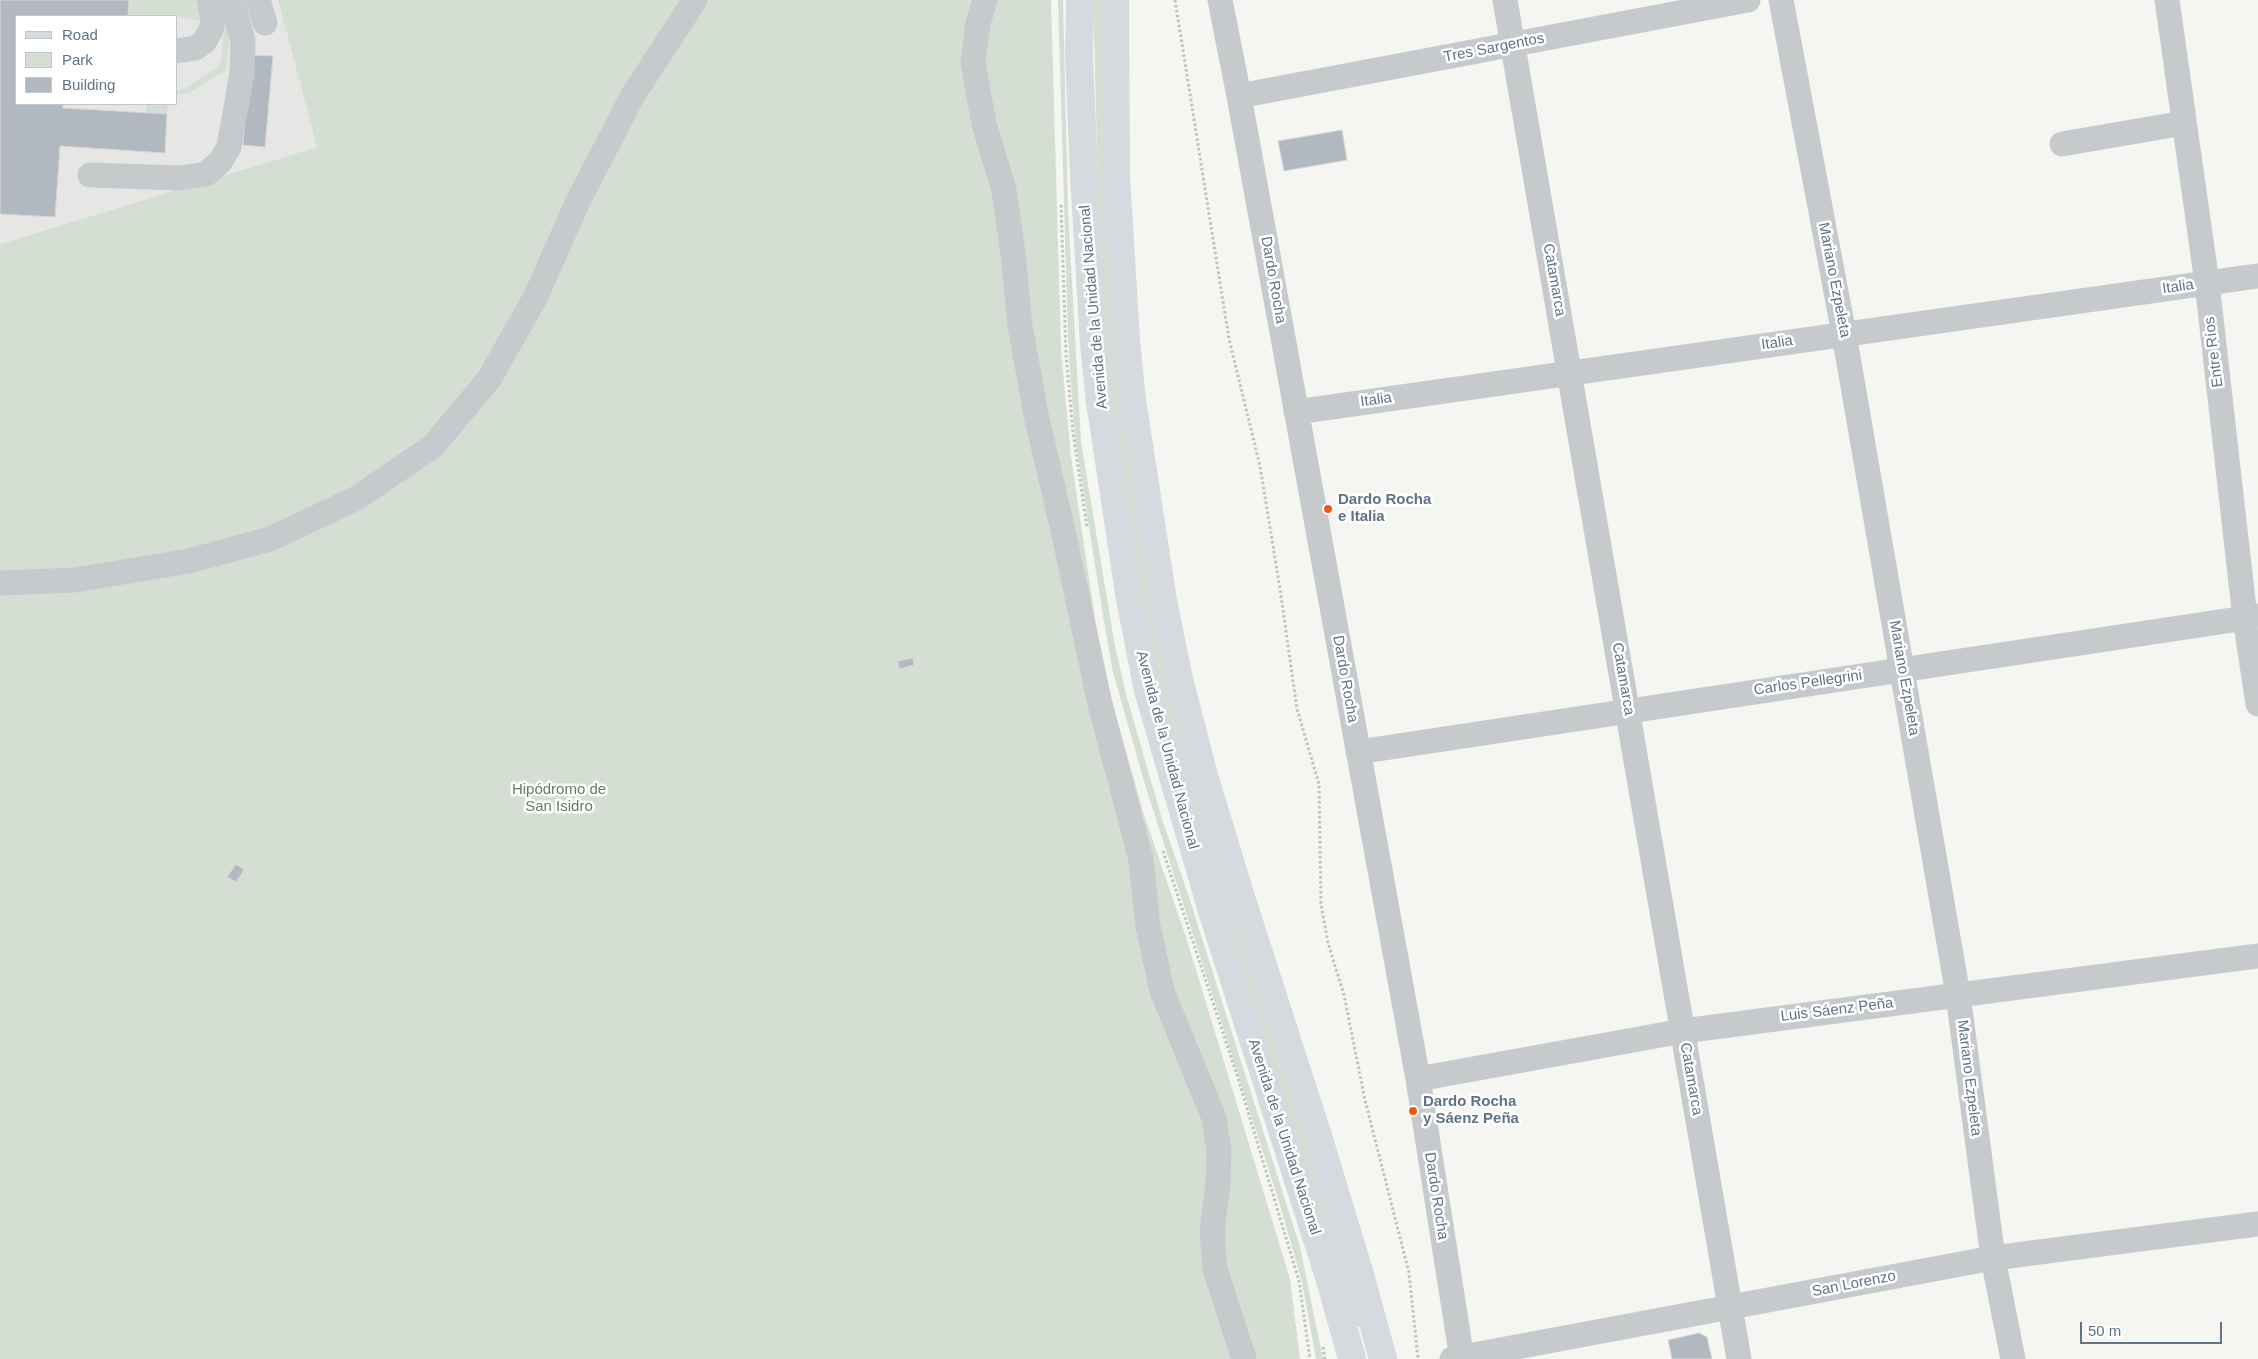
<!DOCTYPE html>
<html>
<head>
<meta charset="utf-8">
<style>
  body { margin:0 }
  #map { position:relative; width:2258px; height:1359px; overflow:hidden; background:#f5f6f1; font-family:Helvetica,sans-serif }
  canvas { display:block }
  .legend { position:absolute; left:15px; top:15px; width:162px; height:90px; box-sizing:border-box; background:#fff; border:1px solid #c0c7cf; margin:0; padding:6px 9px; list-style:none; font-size:15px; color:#617386 }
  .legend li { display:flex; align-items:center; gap:10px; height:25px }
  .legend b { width:25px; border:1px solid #c0c7cf }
  .scale { position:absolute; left:2080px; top:1322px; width:142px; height:22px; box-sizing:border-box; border:2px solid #617386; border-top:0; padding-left:6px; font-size:15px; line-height:18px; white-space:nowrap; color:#617386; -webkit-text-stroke:4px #fff; paint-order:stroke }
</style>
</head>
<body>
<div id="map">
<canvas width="2258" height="1359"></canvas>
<ul class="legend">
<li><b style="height:6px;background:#d5dadf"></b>Road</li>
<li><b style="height:14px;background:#d5ded2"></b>Park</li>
<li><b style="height:14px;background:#b1b8bf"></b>Building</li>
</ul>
<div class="scale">50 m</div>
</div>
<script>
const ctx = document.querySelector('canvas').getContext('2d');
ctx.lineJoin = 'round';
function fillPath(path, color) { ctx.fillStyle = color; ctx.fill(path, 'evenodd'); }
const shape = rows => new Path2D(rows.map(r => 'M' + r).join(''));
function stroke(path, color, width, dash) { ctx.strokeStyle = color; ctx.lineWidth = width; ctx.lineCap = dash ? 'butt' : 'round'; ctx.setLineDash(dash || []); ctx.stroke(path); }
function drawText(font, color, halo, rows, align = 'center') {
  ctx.font = font + ' Helvetica,sans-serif'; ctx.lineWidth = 5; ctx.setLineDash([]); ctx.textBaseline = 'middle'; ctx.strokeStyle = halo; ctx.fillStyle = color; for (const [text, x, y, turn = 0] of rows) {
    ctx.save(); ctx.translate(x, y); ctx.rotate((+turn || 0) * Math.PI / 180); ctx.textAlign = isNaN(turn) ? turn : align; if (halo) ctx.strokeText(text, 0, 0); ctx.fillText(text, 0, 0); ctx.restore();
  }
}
const built = shape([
  [0,0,278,0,317,147,0,244],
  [16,16,176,16,176,104,16,104]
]);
const green = shape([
  [129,0,199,0,204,22,177,16,128,16],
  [218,0,231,25,226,70,189,93,176,95,176,91,187,88,217,67,221,61,224,26],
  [278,0,1051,0,1061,350,1071,457,1102,666,1144,815,1186,937,1290,1279,1300,1359,0,1359,0,244,317,147],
  [1058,0,1063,0,1068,211,1081,442,1115,646,1126,694,1162,819,1187,891,1300,1247,1323,1359,1316,1359,1302,1282,1280,1205,1146,788,1113,672,1103,616,1076,444,1071,385,1068,338],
  [1093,0,1106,0,1129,447,1325,1181,1361,1327,1358,1327,1353,1321,1157,688,1109,397,1098,184],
  [146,104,168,104,167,114,146,113]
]);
const building = shape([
  [0,0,129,0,128,16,16,16,16,104,63,104,63,108,167,114,165,153,60,146,55,217,0,214,0,0],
  [250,55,273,56,265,147,243,145,250,55],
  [1342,130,1347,160,1284,171,1278,141,1342,130],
  [913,658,914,665,899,669,898,661,913,658],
  [236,864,244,870,236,882,227,877,236,864],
  [1699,1333,1707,1337,1712,1359,1672,1359,1668,1340,1699,1333]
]);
const path = shape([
  [1175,0,1229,339,1260,466,1280,589,1297,709,1319,784,1321,904,1328,943,1344,995,1365,1100,1409,1273,1418,1359],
  [1061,205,1066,354,1073,432,1087,527],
  [1163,851,1237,1075,1299,1281,1310,1359],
  [1323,1347,1325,1359]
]);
const minor = shape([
  [258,0,265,23],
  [985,0,978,23,973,62,984,124,1004,190,1013,253,1020,326,1037,419,1064,535,1100,704,1141,860,1148,926,1162,991,1214,1118,1219,1151,1218,1184,1212,1231,1215,1269,1244,1359],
  [1220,0,1239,96,1418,1079,1462,1359],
  [1505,0,1739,1359],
  [1781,0,1844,334,1958,995,1993,1258,2013,1359],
  [2167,0,2207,283,2245,618,2258,704],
  [176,51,195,48,204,42,211,30,213,18,209,0],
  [1239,96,1748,0],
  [2062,144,2184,123],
  [90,175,180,178,206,174,220,162,229,147,242,73,243,41,232,0],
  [1296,412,2258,276],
  [0,583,75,580,189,561,270,539,357,498,433,446,489,379,536,296,578,201,633,95,695,0],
  [1358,752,2258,616],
  [1418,1079,1683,1031,2258,956],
  [1452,1359,1993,1258,2258,1224]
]);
const major = shape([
  [1080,0,1079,56,1084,175,1094,344,1100,402,1130,599,1148,690,1212,911,1331,1283,1352,1359],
  [1115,0,1116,176,1126,341,1132,400,1163,601,1179,679,1203,772,1239,891,1318,1136,1359,1271,1383,1359]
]);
const markers = [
  [1328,509,5,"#f55711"],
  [1413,1111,5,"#f55711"]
];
const streetNames = [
  ["Tres Sargentos",1494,48,-11],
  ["Dardo Rocha",1273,280,80],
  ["Catamarca",1554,280,80],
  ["Mariano Ezpeleta",1834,280,79],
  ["Italia",2178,287,-8],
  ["Avenida de la Unidad Nacional",1094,307,-95],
  ["Italia",1777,343,-8],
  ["Entre Ríos",2214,352,-97],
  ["Italia",1376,400,-8],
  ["Mariano Ezpeleta",1904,678,80],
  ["Dardo Rocha",1345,679,80],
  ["Catamarca",1623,679,80],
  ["Carlos Pellegrini",1808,683,-8],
  ["Avenida de la Unidad Nacional",1167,750,75],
  ["Luis Sáenz Peña",1837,1010,-7],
  ["Mariano Ezpeleta",1969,1078,83],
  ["Catamarca",1691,1079,80],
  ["Avenida de la Unidad Nacional",1284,1137,72],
  ["Dardo Rocha",1436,1196,81],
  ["San Lorenzo",1854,1284,-11]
];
const poiNames = [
  ["Dardo Rocha",1338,500],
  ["e Italia",1338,517],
  ["Dardo Rocha",1423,1102],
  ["y Sáenz Peña",1423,1119]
];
const parkNames = [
  ["Hipódromo de",559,790],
  ["San Isidro",559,807]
];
fillPath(built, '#e6e7e5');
fillPath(green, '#d5ded2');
fillPath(building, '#b1b8bf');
stroke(building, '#d6d7d4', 1);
stroke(path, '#c0c1c3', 3, [2.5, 2.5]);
stroke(minor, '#c7cacd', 25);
stroke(major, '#d5dadf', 28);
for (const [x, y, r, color] of markers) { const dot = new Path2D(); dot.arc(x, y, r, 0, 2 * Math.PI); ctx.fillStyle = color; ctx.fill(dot); stroke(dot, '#fff', 2); }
drawText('15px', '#617386', '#fff', streetNames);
drawText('bold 15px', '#617386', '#fff', poiNames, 'left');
drawText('15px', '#647c61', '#fff', parkNames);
</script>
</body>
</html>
